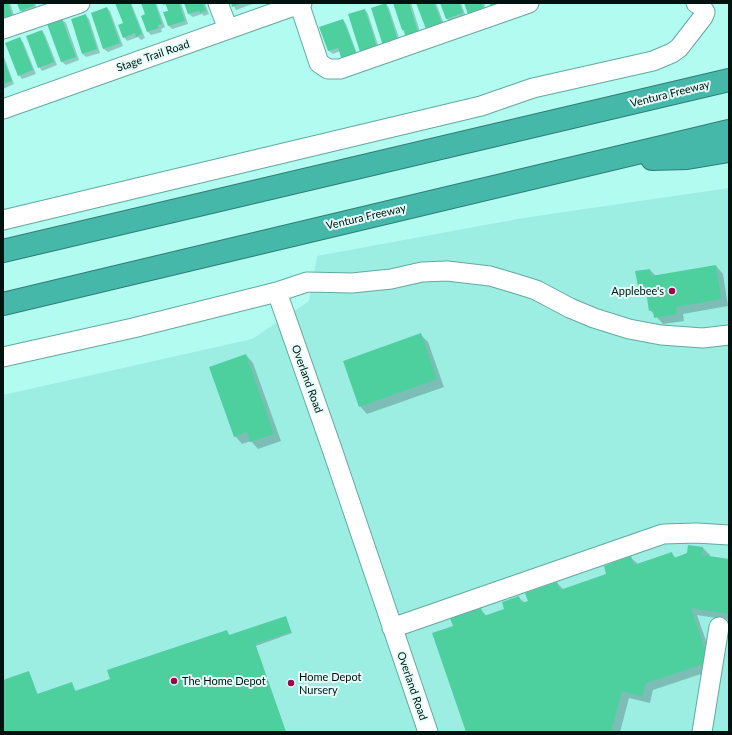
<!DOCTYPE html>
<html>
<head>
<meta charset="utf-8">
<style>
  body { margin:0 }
  #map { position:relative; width:732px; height:735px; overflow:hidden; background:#b2fbf0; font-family:Lato,sans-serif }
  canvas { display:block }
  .frame { position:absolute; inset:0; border:4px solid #00120f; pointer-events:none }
</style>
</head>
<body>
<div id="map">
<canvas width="732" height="735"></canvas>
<div class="frame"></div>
</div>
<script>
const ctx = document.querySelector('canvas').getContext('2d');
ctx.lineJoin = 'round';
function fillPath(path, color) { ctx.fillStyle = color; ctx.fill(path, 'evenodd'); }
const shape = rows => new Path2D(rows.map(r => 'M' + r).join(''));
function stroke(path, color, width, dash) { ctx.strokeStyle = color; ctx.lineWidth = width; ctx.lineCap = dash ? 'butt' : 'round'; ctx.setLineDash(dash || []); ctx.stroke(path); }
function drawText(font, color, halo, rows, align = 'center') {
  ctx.font = font + ' Lato,sans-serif'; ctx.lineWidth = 4; ctx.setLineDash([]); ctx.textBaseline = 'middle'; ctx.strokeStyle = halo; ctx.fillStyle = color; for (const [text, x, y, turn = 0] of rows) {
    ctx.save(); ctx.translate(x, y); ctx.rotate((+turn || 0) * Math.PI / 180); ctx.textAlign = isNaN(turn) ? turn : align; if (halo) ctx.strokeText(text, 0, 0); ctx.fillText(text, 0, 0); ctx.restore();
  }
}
const built = shape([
  [729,188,729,732,3,732,3,395,252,339,309,301,317,256,523,218]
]);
const shadow = shape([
  [3,3,10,3,15,18,3,21],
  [17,3,35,3,37,10,25,14,21,11],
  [116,3,131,3,145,38,141,40,138,37,127,41,124,37,124,24],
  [142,3,156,3,165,27,161,29,162,32,151,35,148,32,142,16,146,15],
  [164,3,181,3,188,24,172,29,169,26,168,8],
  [185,3,205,3,209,14,204,16,202,14,193,17,189,14],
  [232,3,255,3,236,10],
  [394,3,411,3,421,35,410,39,406,35,403,30],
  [417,3,436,3,445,27,430,32],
  [441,3,461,3,466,17,450,22,447,19],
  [465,3,484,3,487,13,472,17,468,14],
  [386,4,389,8,401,44,387,49],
  [107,8,110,11,123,46,108,52,104,49,92,13],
  [365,10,368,14,380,51,365,55],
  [85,15,89,19,100,53,86,57,83,54],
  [62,20,66,23,79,60,66,65,62,62,49,25],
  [343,20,346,24,359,59,340,51,333,54,329,51],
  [42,31,45,35,57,65,42,71,39,67],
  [20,38,23,42,36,74,22,79,19,75],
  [3,54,14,84,3,89],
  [716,266,723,274,728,306,683,314,684,321,663,324,650,310,647,293,646,293,638,286,650,270,656,276],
  [421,335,428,342,444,387,367,414,360,406],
  [246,355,253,363,281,441,258,449,251,441,242,444,235,436],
  [703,548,710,555,710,557,729,560,729,620,697,615,712,658,710,671,653,690,650,703,629,698,620,732,467,732,454,627,480,609,487,616,505,610,518,597,525,603,557,583,564,590,608,575,631,558,638,564,671,553,676,558],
  [286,617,292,633,256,646,286,732,3,732,3,681,29,672,38,695,72,684,76,692,112,679,228,633,230,636]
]);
const building = shape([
  [3,3,8,3,12,15,3,18],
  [17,3,33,3,34,6,20,11],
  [115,3,130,3,142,34,136,37,135,33,123,38,118,25,123,23],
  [141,3,155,3,162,24,158,25,159,28,147,32,141,16,145,14],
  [163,3,179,3,185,21,168,26,163,12,168,11,166,4,163,5],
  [184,3,203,3,206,11,200,13,199,11,188,14],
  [231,3,242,3,232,7],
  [386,3,398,41,383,46,371,8],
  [393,3,409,3,418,32,405,36,404,30,402,30],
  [416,3,434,3,442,23,426,29],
  [440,3,459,3,463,13,446,19],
  [464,3,482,3,484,9,468,14],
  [489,3,499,3,491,6],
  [107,7,120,43,103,49,91,13],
  [365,9,377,47,360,52,348,14],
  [86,14,97,49,82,54,71,19],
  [62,19,76,57,61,62,47,24],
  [343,19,357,55,342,60,338,48,328,51,319,27],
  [42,30,54,62,38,68,26,36],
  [20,37,33,70,18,76,5,43],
  [3,58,12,81,3,84],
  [716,265,721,299,676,307,677,314,654,318,653,310,649,311,645,285,638,286,635,271,650,269,651,276],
  [421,333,437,379,359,407,343,361],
  [246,354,274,434,250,442,247,432,234,437,209,367],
  [688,545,703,547,702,555,729,559,729,614,691,608,705,649,703,664,646,683,642,697,622,691,611,732,466,732,432,633,453,626,450,618,481,608,484,616,504,609,502,602,519,596,521,603,528,601,525,593,557,582,560,590,606,574,604,566,631,556,634,565,672,552,674,558,687,553],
  [286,616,291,632,255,644,286,732,3,732,3,680,29,671,37,694,72,682,75,691,110,679,107,670,227,630,229,635]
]);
const minor = shape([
  [218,3,228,29],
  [299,3,319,63,328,69,340,69,529,3],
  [3,29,80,3],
  [3,109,302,3],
  [3,220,481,106,533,88,653,61,672,53,679,48,703,17,705,12,701,6,696,3],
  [277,292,307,282,352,283,391,279,422,272,447,271,490,276,517,284,536,290,570,308,594,318,629,329,661,335,703,338,729,335],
  [3,357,133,328,277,292,332,449,428,732],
  [392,628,663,534,696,533,729,535],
  [702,732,719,627]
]);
const highway = shape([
  [652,159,687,158,729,151],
  [3,251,729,80],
  [3,304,729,131]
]);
const markers = [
  [672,291,4,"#9e034a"],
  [174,681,4,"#9e034a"],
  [291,683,4,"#9e034a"]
];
const streetNames = [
  ["Stage Trail Road",153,56,-19],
  ["Ventura Freeway",670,94,-14],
  ["Ventura Freeway",366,217,-13],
  ["Overland Road",307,379,70],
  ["Overland Road",412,686,71]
];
const poiNames = [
  ["Applebee's",664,291,"right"],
  ["Home Depot",299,677],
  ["Nursery",299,690],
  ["The Home Depot",182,681]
];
fillPath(built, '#9ceee3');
fillPath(shadow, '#0003');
fillPath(building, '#4ed09e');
stroke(minor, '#63a99f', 21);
stroke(highway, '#2e7e74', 24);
stroke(minor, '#fff', 19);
stroke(highway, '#46b8aa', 22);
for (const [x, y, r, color] of markers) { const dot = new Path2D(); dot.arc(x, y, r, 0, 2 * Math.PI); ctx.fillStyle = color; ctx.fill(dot); stroke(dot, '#e3fef9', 1.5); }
drawText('11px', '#00120f', '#e3fef9', streetNames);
drawText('11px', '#00120f', '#e3fef9', poiNames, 'left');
</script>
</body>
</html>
